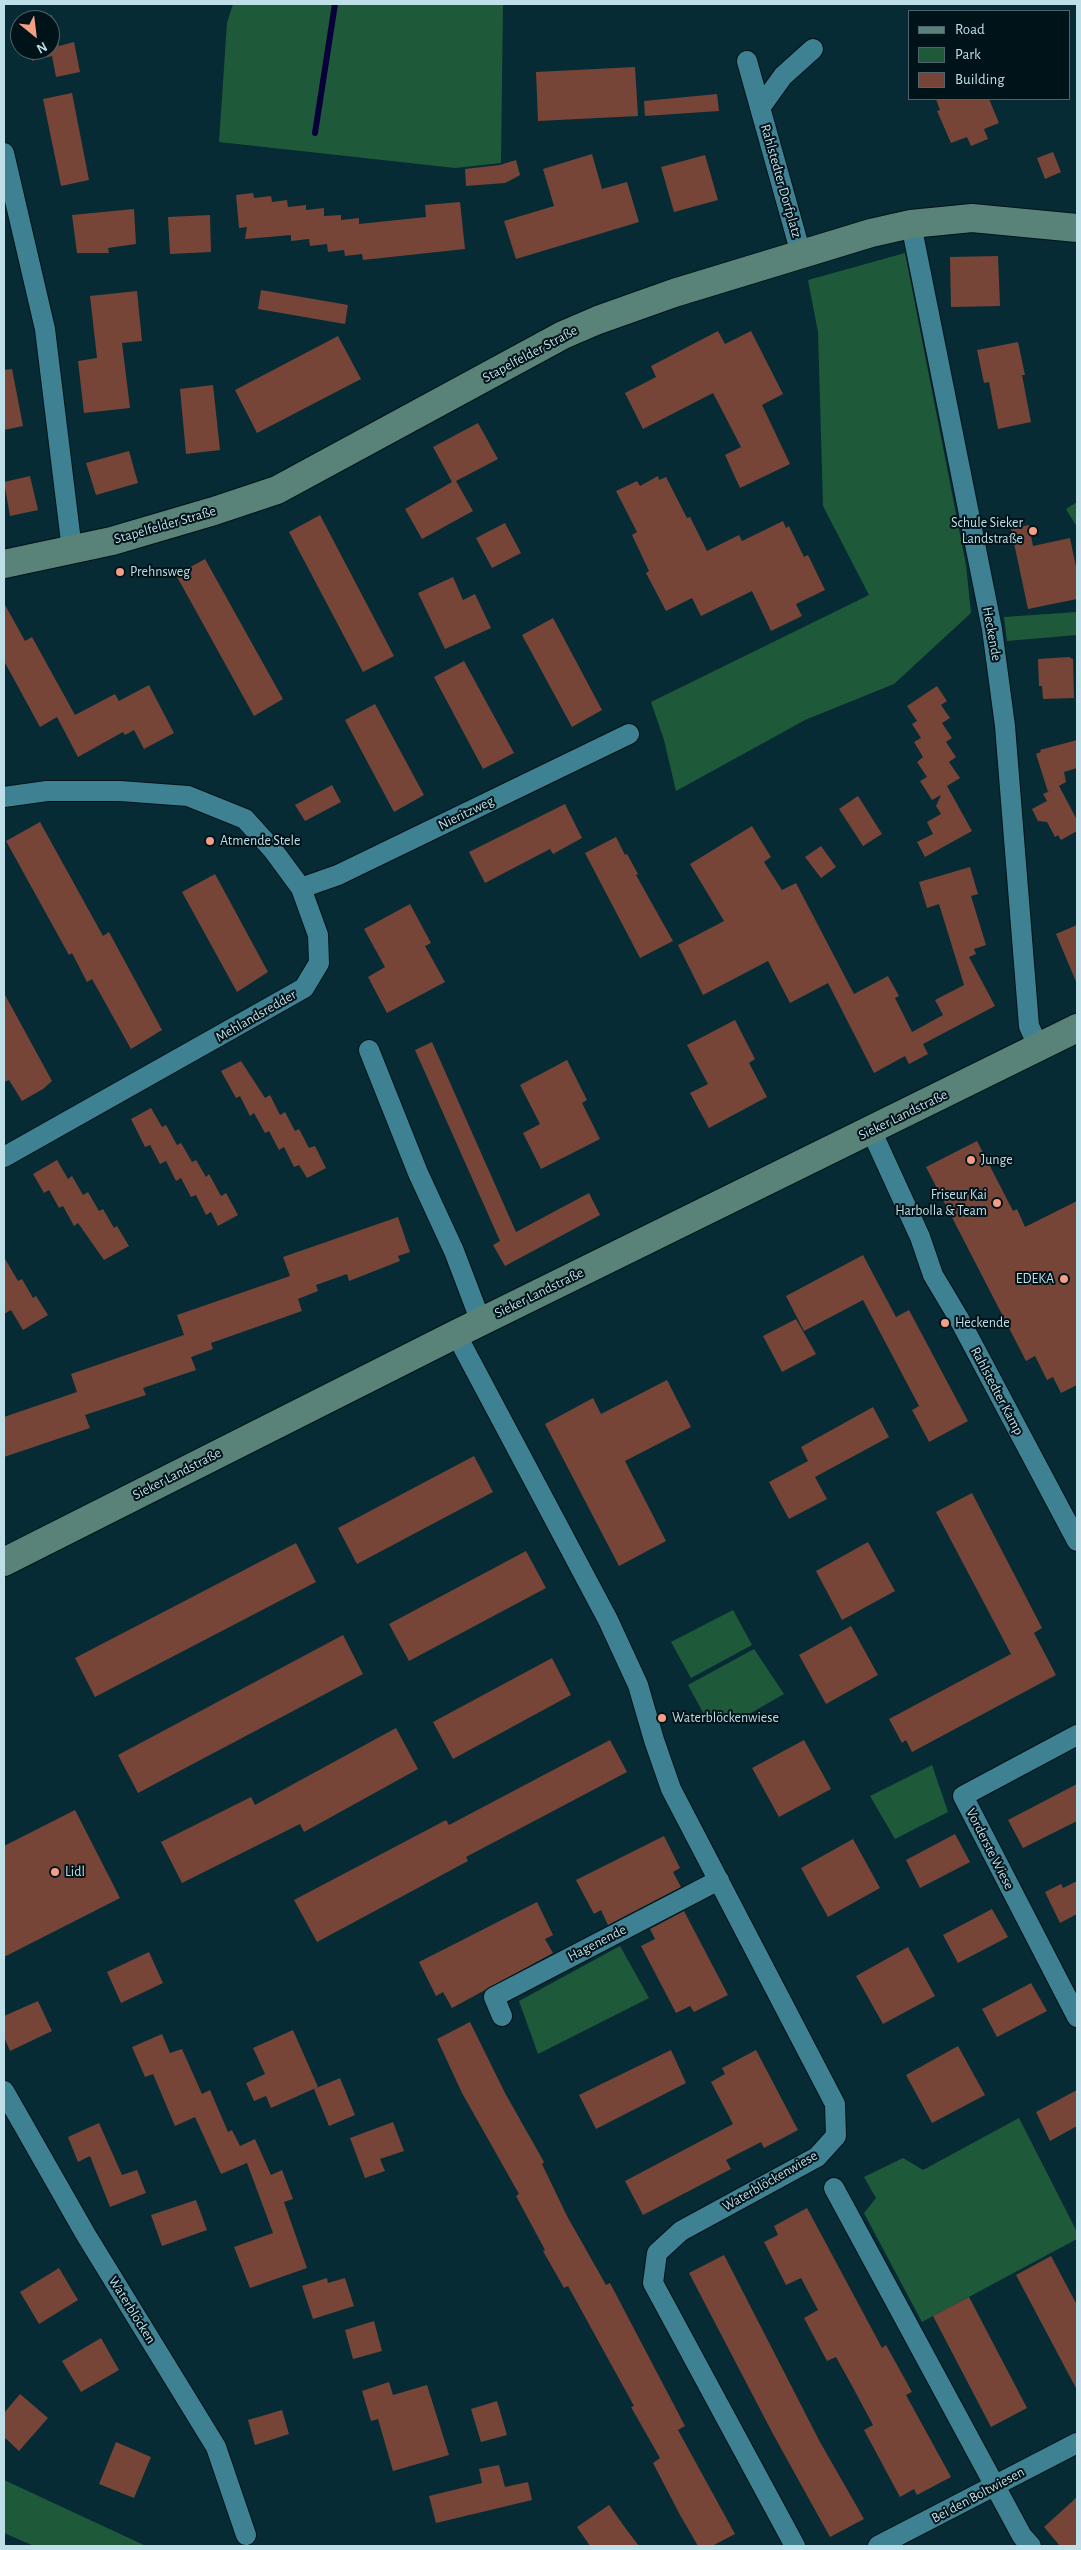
<!DOCTYPE html>
<html>
<head>
<meta charset="utf-8">
<style>
  body { margin:0 }
  #map { position:relative; width:1081px; height:2550px; overflow:hidden; background:#062b34; font-family:"Alegreya Sans",sans-serif }
  canvas { display:block }
  .frame { position:absolute; inset:0; border:5px solid #bfdfe8; pointer-events:none }
  .legend { position:absolute; left:908px; top:10px; width:162px; height:90px; box-sizing:border-box; background:#001319; border:1px solid #4c656c; margin:0; padding:6px 9px; list-style:none; font-size:15px; color:#bfdfe8 }
  .legend li { display:flex; align-items:center; gap:10px; height:25px }
  .legend b { width:25px; border:1px solid #4c656c }
  .north { position:absolute; left:10px; top:10px; width:50px; height:50px; box-sizing:border-box; background:#001319; border:1px solid #4c656c; border-radius:50%; rotate:151deg; font-size:14px; font-weight:700; line-height:20px; text-align:center; color:#bfdfe8 }
  .north::after { content:''; display:block; margin:auto; width:18px; height:22px; background:#f49e86; clip-path:polygon(50% 0,100% 100%,50% 72%,0 100%) }
</style>
</head>
<body>
<div id="map">
<canvas width="1081" height="2550"></canvas>
<div class="frame"></div>
<ul class="legend">
<li><b style="height:6px;background:#598378"></b>Road</li>
<li><b style="height:14px;background:#1e5a3a"></b>Park</li>
<li><b style="height:14px;background:#764537"></b>Building</li>
</ul>
<div class="north">N</div>
</div>
<script>
const ctx = document.querySelector('canvas').getContext('2d');
ctx.lineJoin = 'round';
function fillPath(path, color) { ctx.fillStyle = color; ctx.fill(path, 'evenodd'); }
const shape = rows => new Path2D(rows.map(r => 'M' + r).join(''));
function stroke(path, color, width, dash) { ctx.strokeStyle = color; ctx.lineWidth = width; ctx.lineCap = dash ? 'butt' : 'round'; ctx.setLineDash(dash || []); ctx.stroke(path); }
function drawText(font, color, halo, rows, align = 'center') {
  ctx.font = font + ' "Alegreya Sans",sans-serif'; ctx.lineWidth = 4; ctx.setLineDash([]); ctx.textBaseline = 'middle'; ctx.strokeStyle = halo; ctx.fillStyle = color; for (const [text, x, y, turn = 0] of rows) {
    ctx.save(); ctx.translate(x, y); ctx.rotate((+turn || 0) * Math.PI / 180); ctx.textAlign = isNaN(turn) ? turn : align; if (halo) ctx.strokeText(text, 0, 0); ctx.fillText(text, 0, 0); ctx.restore();
  }
}
const green = shape([
  [233,4,503,4,501,163,455,168,219,142,227,23],
  [905,253,966,565,971,613,894,684,805,720,676,791,664,740,651,702,869,595,823,506,818,332,808,280],
  [1077,502,1077,527,1066,509],
  [1077,612,1077,635,1007,641,1004,617],
  [733,1610,752,1645,691,1678,671,1642],
  [754,1649,784,1694,744,1717,705,1716,688,1685],
  [932,1765,948,1812,895,1839,870,1796],
  [620,1946,649,1998,538,2054,519,2001],
  [1019,2118,1077,2232,1077,2239,922,2322,864,2213,876,2198,864,2177,903,2158,923,2170],
  [4,2480,146,2546,34,2546,4,2533]
]);
const stream = shape([
  [315,133,335,4]
]);
const building = shape([
  [52,15,59,46,74,42,80,72,56,77,52,56,32,61,29,50,50,50,50,20,31,20],
  [635,67,638,116,538,121,536,72],
  [72,93,89,180,61,186,43,99],
  [717,94,719,111,645,116,644,101],
  [936,99,989,99,999,123,984,129,988,139,971,146,967,137,951,143,937,111,940,110],
  [1053,152,1061,172,1045,179,1037,158],
  [592,154,602,189,627,182,639,222,516,259,504,221,554,206,543,169],
  [705,155,718,200,674,212,661,167],
  [516,160,520,175,513,179,505,183,466,186,465,169,500,165],
  [253,193,254,198,271,196,272,202,287,200,288,207,306,205,306,210,324,208,324,216,341,215,341,220,359,218,359,224,426,217,425,205,460,202,465,249,363,260,362,254,345,256,344,250,328,252,327,244,310,246,309,239,291,241,291,235,245,239,247,227,239,228,236,195],
  [134,209,136,244,108,248,109,253,77,253,72,215],
  [210,215,211,252,170,254,168,217],
  [998,256,1000,306,951,307,950,257],
  [261,290,348,305,345,324,258,309],
  [137,291,142,341,122,343,130,408,84,413,78,361,97,358,90,296],
  [718,331,725,344,751,331,783,394,762,405,790,464,740,488,725,455,741,447,713,393,643,429,625,393,656,377,651,366],
  [338,336,361,379,257,433,235,390],
  [1018,342,1025,375,1022,375,1031,422,998,429,989,382,984,383,977,350],
  [12,369,23,426,4,430,4,370],
  [213,385,220,450,186,454,180,389],
  [478,423,498,459,456,481,473,511,422,539,405,509,452,482,433,447],
  [129,451,138,483,96,495,86,463],
  [30,476,38,510,10,516,4,482],
  [658,476,659,480,666,477,687,518,690,517,707,551,739,535,742,541,783,521,786,528,789,526,804,557,808,555,825,590,796,604,802,616,771,631,752,591,701,616,692,598,666,611,646,573,649,571,632,535,637,532,616,491,637,481,640,486],
  [320,515,394,656,363,672,289,532],
  [505,523,521,553,492,568,476,538],
  [1029,525,1033,546,1070,538,1077,572,1077,599,1028,609,1011,529],
  [205,559,283,699,254,716,176,575],
  [453,577,463,600,475,594,491,628,445,649,418,593],
  [4,603,25,641,32,637,75,715,115,694,119,701,149,685,174,733,144,749,134,730,125,735,123,732,78,757,57,717,40,727,4,661],
  [553,618,602,710,572,727,522,635],
  [1069,657,1073,659,1074,698,1043,699,1042,686,1039,686,1038,659],
  [464,661,514,753,483,769,434,677],
  [937,686,947,701,941,705,950,718,942,723,952,738,946,742,956,757,949,762,960,778,947,786,972,831,925,857,917,842,933,834,927,822,941,814,936,806,941,795,932,800,920,781,927,777,917,762,923,757,914,742,921,738,912,724,917,721,907,706],
  [375,704,424,795,394,812,345,720],
  [1077,740,1077,768,1064,772,1066,782,1059,786,1077,820,1077,831,1061,840,1058,835,1055,837,1047,822,1038,821,1032,809,1047,801,1043,794,1052,790,1048,792,1036,754,1041,752,1040,750],
  [332,785,341,802,305,821,295,805],
  [858,796,882,834,863,846,839,809],
  [565,804,582,838,553,854,550,849,485,883,469,852],
  [40,822,103,936,109,932,162,1030,131,1049,92,979,87,982,72,953,69,955,6,841],
  [752,826,771,857,764,862,782,890,796,883,854,994,888,976,899,996,895,998,912,1032,943,1015,935,1000,964,985,939,904,927,908,919,882,970,867,978,894,971,896,986,945,974,949,976,954,969,957,995,1006,923,1044,928,1054,909,1064,905,1056,874,1073,828,983,790,1003,768,961,703,995,678,945,724,921,690,864],
  [616,837,625,855,627,854,638,874,636,875,673,941,640,958,585,853],
  [821,846,836,867,821,878,805,857],
  [215,874,268,972,237,992,182,892],
  [410,904,431,943,425,946,445,982,387,1013,368,977,385,967,364,929],
  [1077,925,1077,984,1056,934],
  [4,993,52,1081,43,1089,22,1101,9,1080,4,1082],
  [735,1020,755,1059,749,1063,767,1097,709,1128,690,1093,708,1084,687,1045],
  [432,1042,516,1232,589,1193,600,1215,505,1266,493,1245,500,1241,415,1050],
  [567,1060,587,1100,582,1103,600,1139,541,1169,523,1133,540,1124,520,1085],
  [241,1061,265,1098,270,1095,280,1115,285,1112,295,1131,299,1129,309,1148,315,1146,326,1168,307,1178,299,1165,294,1167,284,1147,279,1150,269,1131,265,1133,254,1113,250,1116,240,1096,236,1098,221,1071],
  [151,1108,162,1127,166,1125,177,1145,181,1143,192,1162,196,1160,206,1177,209,1174,221,1196,226,1193,238,1215,218,1226,211,1212,206,1215,196,1195,191,1197,181,1178,176,1181,166,1161,160,1164,150,1145,145,1147,131,1119],
  [977,1141,1013,1211,1017,1209,1025,1227,1077,1201,1077,1385,1061,1393,1053,1377,1047,1380,1035,1356,1026,1361,926,1167],
  [57,1160,68,1179,72,1176,83,1195,88,1192,99,1211,103,1209,114,1228,117,1226,129,1246,104,1260,78,1223,74,1226,63,1206,59,1208,49,1190,44,1193,33,1174],
  [398,1217,410,1252,398,1256,400,1261,349,1281,347,1274,316,1285,318,1291,298,1299,302,1311,211,1343,213,1349,191,1357,196,1370,143,1388,146,1395,85,1415,90,1428,4,1457,4,1417,77,1392,71,1374,184,1335,177,1315,290,1276,283,1257],
  [863,1255,896,1317,909,1310,968,1421,929,1442,912,1410,919,1406,863,1300,804,1331,786,1296],
  [4,1257,18,1281,22,1279,33,1298,36,1296,48,1315,23,1330,11,1310,4,1314],
  [796,1319,816,1354,782,1372,763,1336],
  [667,1380,691,1427,625,1461,666,1541,619,1566,545,1424,593,1398,601,1414],
  [873,1407,889,1437,815,1477,827,1499,789,1519,769,1482,808,1461,801,1447],
  [474,1456,493,1492,357,1564,338,1528],
  [972,1493,1042,1628,1034,1633,1056,1675,912,1752,906,1740,902,1743,889,1719,1011,1654,936,1512],
  [868,1542,895,1591,842,1620,816,1571],
  [296,1543,316,1582,95,1697,75,1658],
  [526,1551,546,1588,409,1661,389,1624],
  [851,1626,878,1675,826,1704,799,1655],
  [343,1635,363,1674,138,1793,118,1755],
  [552,1658,571,1695,453,1759,433,1722],
  [396,1728,418,1769,304,1832,300,1824,182,1883,161,1842,251,1797,255,1805],
  [610,1740,627,1772,466,1857,468,1861,317,1942,294,1900,446,1820,449,1825],
  [804,1740,831,1789,779,1817,752,1768],
  [1077,1784,1077,1821,1023,1848,1008,1820],
  [75,1810,120,1898,4,1957,4,1846],
  [955,1834,970,1862,920,1888,906,1860],
  [664,1836,680,1868,673,1872,681,1887,608,1925,601,1910,594,1914,576,1880],
  [853,1839,880,1888,828,1917,801,1868],
  [1077,1881,1077,1914,1060,1923,1045,1892,1061,1884,1063,1888],
  [537,1902,553,1935,545,1939,553,1953,452,2008,443,1992,436,1996,419,1962],
  [992,1909,1008,1937,958,1963,943,1935],
  [684,1911,728,1995,694,2012,690,2006,676,2013,641,1946,655,1939,650,1929],
  [908,1947,935,1996,883,2024,856,1976],
  [149,1952,163,1983,121,2003,107,1972],
  [1031,1983,1047,2011,997,2037,982,2009],
  [38,2001,52,2031,10,2051,4,2037,4,2016],
  [470,2022,505,2093,544,2162,542,2164,567,2216,606,2285,610,2283,685,2426,678,2430,735,2534,712,2546,698,2546,680,2515,653,2463,660,2458,631,2407,634,2406,568,2286,564,2288,543,2251,545,2250,516,2196,519,2194,462,2093,437,2039],
  [293,2030,318,2087,271,2108,266,2096,254,2101,246,2083,265,2074,253,2048],
  [162,2034,170,2053,182,2049,202,2094,210,2090,228,2132,232,2130,240,2146,255,2139,271,2175,282,2170,293,2199,284,2202,307,2268,250,2288,234,2247,273,2233,247,2163,221,2174,195,2117,175,2126,153,2074,145,2077,132,2047],
  [958,2046,985,2095,932,2123,906,2075],
  [671,2050,686,2083,596,2129,579,2095],
  [756,2050,798,2130,764,2148,761,2142,726,2160,731,2169,643,2215,625,2181,733,2124,711,2082,725,2074,722,2068],
  [340,2078,355,2115,329,2126,314,2089],
  [1077,2090,1077,2126,1050,2141,1036,2112],
  [393,2122,404,2151,380,2159,385,2171,365,2178,350,2138],
  [99,2123,122,2175,137,2170,146,2193,110,2207,90,2156,78,2162,68,2137],
  [196,2200,207,2230,162,2246,151,2215],
  [807,2208,882,2348,886,2345,912,2392,906,2395,951,2477,917,2495,914,2489,900,2497,864,2430,873,2425,851,2384,836,2357,827,2361,804,2318,818,2310,801,2278,786,2285,764,2242,778,2235,774,2226],
  [724,2255,820,2442,864,2519,830,2537,773,2434,689,2273],
  [1051,2256,1077,2305,1077,2390,1016,2275],
  [59,2268,78,2300,39,2324,20,2292],
  [327,2278,328,2283,345,2278,354,2306,313,2319,302,2286],
  [969,2297,1027,2408,991,2427,933,2316],
  [374,2321,382,2351,353,2359,345,2330],
  [101,2338,119,2370,81,2392,62,2361],
  [389,2382,393,2395,427,2385,449,2455,393,2471,378,2419,371,2421,362,2391],
  [20,2394,48,2418,19,2451,4,2437,4,2413],
  [497,2401,507,2435,481,2442,471,2409],
  [282,2410,289,2434,255,2445,248,2420],
  [116,2442,151,2457,134,2498,99,2484],
  [499,2465,505,2487,528,2482,532,2500,436,2523,429,2496,482,2483,479,2469],
  [1077,2497,1077,2546,1060,2546,1044,2527],
  [609,2505,626,2529,639,2546,590,2546,577,2527]
]);
const street = shape([
  [747,61,801,254],
  [760,108,783,76,813,49],
  [4,153,45,329,72,550],
  [911,224,992,629,1005,726,1029,1026,1039,1048],
  [4,797,47,791,120,791,188,796,245,819,273,850,301,888,318,935,319,963,304,988,4,1157],
  [301,888,338,875,629,734],
  [369,1050,418,1173,454,1251,481,1322],
  [871,1130,920,1237,933,1275,958,1317,1077,1541],
  [456,1334,608,1620,638,1685,654,1740,671,1789,835,2104,836,2136,817,2157,681,2231,657,2253,653,2283,795,2546],
  [1077,1735,963,1796,1077,2017],
  [502,2016,494,1997,719,1880],
  [4,2091,86,2235,216,2447,246,2535],
  [834,2188,1022,2536,1031,2546],
  [878,2546,1077,2443]
]);
const secondary = shape([
  [4,564,112,541,214,511,277,490,563,335,598,320,674,293,871,233,911,224,972,218,1077,228],
  [4,1562,456,1334,1077,1028]
]);
const markers = [
  [1033,531,5,"#f49e86"],
  [120,572,5,"#f49e86"],
  [210,841,5,"#f49e86"],
  [971,1160,5,"#f49e86"],
  [997,1203,5,"#f49e86"],
  [1064,1279,5,"#f49e86"],
  [945,1323,5,"#f49e86"],
  [662,1718,5,"#f49e86"],
  [55,1872,5,"#f49e86"]
];
const streetNames = [
  ["Rahlstedter Dorfplatz",781,181,74],
  ["Stapelfelder Straße",530,354,-28],
  ["Stapelfelder Straße",165,525,-16],
  ["Heckende",992,634,80],
  ["Nieritzweg",466,813,-26],
  ["Mehlandsredder",256,1016,-30],
  ["Sieker Landstraße",903,1115,-26],
  ["Sieker Landstraße",539,1293,-26],
  ["Rahlstedter Kamp",997,1391,62],
  ["Sieker Landstraße",177,1474,-27],
  ["Vorderste Wiese",990,1849,63],
  ["Hagenende",597,1943,-27],
  ["Waterblöckenwiese",770,2181,-30],
  ["Waterblöcken",132,2310,58],
  ["Bei den Boltwiesen",978,2495,-28]
];
const poiNames = [
  ["Schule Sieker",1023,523,"right"],
  ["Landstraße",1023,539,"right"],
  ["Prehnsweg",130,572],
  ["Atmende Stele",220,841],
  ["Junge",981,1160],
  ["Friseur Kai",987,1195,"right"],
  ["Harbolla & Team",987,1211,"right"],
  ["EDEKA",1054,1279,"right"],
  ["Heckende",955,1323],
  ["Waterblöckenwiese",672,1718],
  ["Lidl",65,1872]
];
fillPath(green, '#1e5a3a');
stroke(stream, '#090039', 6);
fillPath(building, '#764537');
stroke(street, '#011217', 22);
stroke(secondary, '#011217', 30);
stroke(street, '#3e8192', 20);
stroke(secondary, '#598378', 28);
for (const [x, y, r, color] of markers) { const dot = new Path2D(); dot.arc(x, y, r, 0, 2 * Math.PI); ctx.fillStyle = color; ctx.fill(dot); stroke(dot, '#001319', 2); }
drawText('14px', '#bfdfe8', '#001319', streetNames);
drawText('14px', '#bfdfe8', '#001319', poiNames, 'left');
</script>
</body>
</html>
